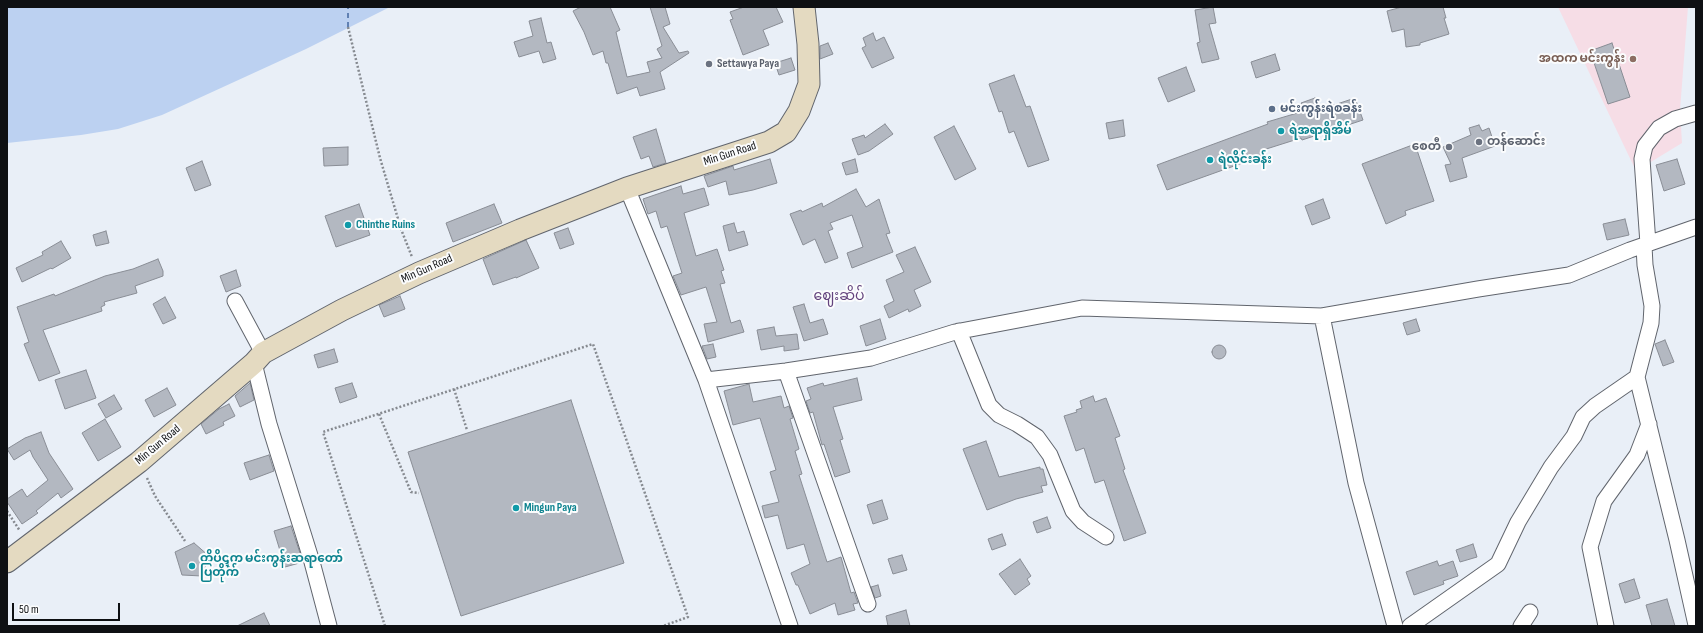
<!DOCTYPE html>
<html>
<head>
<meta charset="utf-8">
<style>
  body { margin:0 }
  #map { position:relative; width:1703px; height:633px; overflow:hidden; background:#e9eff7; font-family:"Sofia Sans Condensed",sans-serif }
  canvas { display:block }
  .frame { position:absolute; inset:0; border:8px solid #0e1013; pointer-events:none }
  .scale { position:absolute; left:12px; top:603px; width:108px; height:18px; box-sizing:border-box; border:2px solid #0e1013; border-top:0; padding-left:5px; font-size:12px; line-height:14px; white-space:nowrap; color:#0e1013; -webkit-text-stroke:3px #fbfcfd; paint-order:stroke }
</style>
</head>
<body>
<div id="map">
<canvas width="1703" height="633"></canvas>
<div class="frame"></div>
<div class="scale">50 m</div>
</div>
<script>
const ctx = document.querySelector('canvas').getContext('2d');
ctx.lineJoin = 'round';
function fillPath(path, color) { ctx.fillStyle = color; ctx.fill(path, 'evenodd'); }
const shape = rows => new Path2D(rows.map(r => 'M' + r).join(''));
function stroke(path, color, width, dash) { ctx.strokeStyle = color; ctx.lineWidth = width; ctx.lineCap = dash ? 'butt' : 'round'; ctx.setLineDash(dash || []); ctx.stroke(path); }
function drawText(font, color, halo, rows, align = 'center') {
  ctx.font = font + ' "Sofia Sans Condensed","Noto Sans Myanmar",sans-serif'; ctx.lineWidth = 4; ctx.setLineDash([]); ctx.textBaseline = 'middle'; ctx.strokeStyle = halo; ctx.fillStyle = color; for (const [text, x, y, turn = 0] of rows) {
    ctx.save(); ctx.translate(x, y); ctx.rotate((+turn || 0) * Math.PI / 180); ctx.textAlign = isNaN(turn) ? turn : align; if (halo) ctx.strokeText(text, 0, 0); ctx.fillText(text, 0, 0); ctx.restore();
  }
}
const education = shape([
  [1558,7,1688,7,1680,110,1682,143,1636,171]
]);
const water = shape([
  [7,7,390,7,306,49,162,115,118,129,81,135,7,143]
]);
const ferry = shape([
  [348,27,348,7]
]);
const building = shape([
  [581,7,610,7,620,30,616,32,627,77,650,72,647,62,662,58,657,49,662,46,650,7,665,7,670,24,663,27,679,53,688,51,689,53,660,72,665,89,640,96,637,87,617,94,608,63,606,63,603,51,593,55,584,32,573,11,581,7],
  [744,7,776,7,783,22,763,30,769,45,743,55,730,20,733,19,730,12,744,7],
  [1213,7,1216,23,1209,24,1219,59,1202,63,1197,43,1200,42,1195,10,1213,7],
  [1402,7,1443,7,1446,18,1444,18,1449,34,1420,43,1420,45,1406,47,1404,29,1392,32,1387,11,1402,7],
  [541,18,547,43,551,42,556,59,543,63,539,51,519,57,514,42,533,36,529,21,541,18],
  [873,33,876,41,884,37,894,58,872,68,862,48,866,46,863,38,873,33],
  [828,43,833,54,820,59,820,46,828,43],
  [1612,43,1630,97,1608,104,1590,51,1612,43],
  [1275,54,1280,70,1256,78,1251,62,1275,54],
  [791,58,795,70,779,75,775,63,791,58],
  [1186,67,1195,91,1168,102,1158,78,1186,67],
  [1014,75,1026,107,1030,106,1049,160,1028,167,1014,131,1009,133,1002,111,999,112,989,84,1014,75],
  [1315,98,1319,110,1355,98,1363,120,1302,140,1301,138,1260,151,1262,156,1167,190,1157,165,1268,124,1267,122,1304,111,1301,103,1315,98],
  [1123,120,1125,136,1109,139,1106,123,1123,120],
  [885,124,893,134,869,151,858,155,852,139,864,135,865,138,885,124],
  [1479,125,1482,131,1489,128,1495,146,1462,158,1467,177,1450,182,1445,165,1451,164,1443,147,1471,135,1469,128,1479,125],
  [954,126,976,169,955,180,934,137,954,126],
  [656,129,666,163,653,167,649,156,641,159,633,137,656,129],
  [1415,144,1434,201,1405,211,1406,215,1386,224,1362,164,1415,144],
  [348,147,348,165,324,166,323,148,348,147],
  [770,159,777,183,753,190,729,195,726,181,708,187,704,176,733,166,734,170,770,159],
  [855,159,858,172,846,175,842,163,855,159],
  [1677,159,1685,184,1664,191,1656,165,1677,159],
  [202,161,211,185,195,191,186,168,202,161],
  [681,186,683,194,704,188,709,205,684,213,696,256,717,249,724,270,721,271,725,283,720,284,731,323,740,320,744,332,708,342,704,324,717,322,706,287,681,295,673,276,682,273,667,226,661,228,656,211,648,214,643,199,681,186],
  [856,189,866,207,879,199,890,233,886,234,893,252,852,268,847,253,863,247,852,215,830,223,833,229,828,231,838,258,825,263,815,239,803,245,790,214,801,210,802,212,822,203,823,207,856,189],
  [1323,199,1330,218,1312,225,1305,206,1323,199],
  [359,204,370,235,336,247,325,216,359,204],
  [494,204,502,223,453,242,446,223,494,204],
  [1625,219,1629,235,1607,240,1603,224,1625,219],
  [734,223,737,233,744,231,748,245,729,251,723,226,734,223],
  [568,228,574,244,560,249,554,233,568,228],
  [106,231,109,243,96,246,93,235,106,231],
  [526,240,539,268,516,278,516,277,493,285,483,259,526,240],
  [61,241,71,258,52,269,51,268,22,282,16,268,43,255,42,252,61,241],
  [915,247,931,282,914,290,921,306,909,312,908,309,889,318,884,306,894,301,886,280,904,272,896,255,915,247],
  [158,259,163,271,163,276,135,286,137,293,104,302,105,305,101,307,102,311,43,330,60,373,39,381,24,344,29,342,17,307,54,294,55,296,105,276,133,269,158,259],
  [236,270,241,286,226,292,220,276,236,270],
  [400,296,405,309,384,317,379,305,400,296],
  [165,297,176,318,163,324,153,304,165,297],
  [804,304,810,323,823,319,828,334,804,341,793,307,804,304],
  [880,319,886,339,866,346,860,326,880,319],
  [1416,319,1420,331,1407,335,1403,323,1416,319],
  [774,327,776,336,797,334,799,349,784,351,784,346,761,350,757,330,774,327],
  [1665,340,1674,362,1663,366,1655,344,1665,340],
  [713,344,716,357,707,359,702,346,713,344],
  '1212 352a7 7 0 1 1 14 0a7 7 0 1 1-14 0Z',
  [334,349,338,362,318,368,314,355,334,349],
  [86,370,96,398,65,409,55,380,86,370],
  [857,378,862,400,833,407,843,439,840,440,850,472,835,477,824,444,822,445,813,412,810,413,806,401,811,399,807,388,823,383,824,386,857,378],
  [250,383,254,400,240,407,235,396,250,383],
  [352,383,357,397,340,403,335,388,352,383],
  [749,384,753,402,781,396,784,408,789,406,793,418,790,419,799,449,795,451,802,474,799,475,827,562,841,557,851,593,854,592,858,603,853,604,855,610,838,615,835,603,810,614,798,585,796,585,791,573,810,564,804,544,787,549,778,515,765,518,762,506,779,502,770,472,776,470,760,418,733,425,724,391,749,384],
  [167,388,176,405,154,417,145,400,167,388],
  [114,395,122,409,106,418,98,404,114,395],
  [1093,396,1095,402,1106,398,1120,436,1115,438,1125,469,1123,470,1146,533,1124,541,1104,480,1095,483,1084,448,1076,451,1064,416,1077,412,1076,410,1082,408,1080,401,1093,396],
  [571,400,624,563,461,616,408,452,571,400],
  [229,404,235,416,223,422,224,425,206,434,201,424,219,409,229,404],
  [105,419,121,447,98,461,82,433,105,419],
  [41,432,49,453,73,489,61,498,58,493,36,511,38,513,22,524,7,502,7,499,22,489,27,497,48,480,33,457,30,450,14,460,7,449,25,438,41,432],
  [986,441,999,477,1040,467,1040,469,1043,469,1047,485,1041,486,1043,492,1016,499,987,510,963,449,986,441],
  [269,455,274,471,250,480,244,463,269,455],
  [882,500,888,519,873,524,867,505,882,500],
  [1047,517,1051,528,1037,533,1033,522,1047,517],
  [291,526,303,562,285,567,274,531,291,526],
  [1002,534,1006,545,992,550,988,539,1002,534],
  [194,543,209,556,202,576,182,575,175,552,194,543],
  [1473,544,1477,557,1460,562,1456,550,1473,544],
  [902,555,907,570,893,574,888,559,902,555],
  [1020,559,1031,576,1027,579,1030,584,1015,595,999,574,1020,559],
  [1437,561,1439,566,1453,561,1458,576,1443,581,1444,584,1414,595,1406,572,1437,561],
  [1634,579,1640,598,1625,603,1619,584,1634,579],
  [878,585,881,596,875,598,871,587,878,585],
  [1667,599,1675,626,1652,626,1646,605,1667,599],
  [906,610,910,626,888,626,886,616,906,610],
  [264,613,270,626,237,626,264,613]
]);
const path = shape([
  [348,27,380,158,401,229,412,257],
  [454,389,467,430],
  [379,414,411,492,419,493],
  [147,478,155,496,185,541],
  [7,511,20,531],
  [385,626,323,432,593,344,688,617,663,626]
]);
const street = shape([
  [627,188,706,380,790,626],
  [1648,244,1642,159,1645,146,1659,128,1675,119,1696,113],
  [1644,246,1645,265,1652,306,1651,323,1637,377,1677,540,1696,625],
  [235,301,263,353],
  [1322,316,1478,289,1569,275,1630,250,1696,227],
  [959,331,989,405,999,415,1017,424,1037,437,1050,455,1073,511,1083,522,1106,537],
  [254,363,269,424,312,562,329,626],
  [786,371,868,604],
  [706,380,786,371,871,358,955,332,1082,308,1322,316,1356,483,1395,626],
  [1410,626,1498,564,1518,522,1551,467,1574,436,1583,417,1595,406,1637,377],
  [1521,626,1530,612],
  [1606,626,1590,547,1604,501,1637,455,1649,424]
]);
const secondary = shape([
  [7,562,139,462,254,363,263,353,342,310,419,273,520,230,627,188,769,142,786,132,799,111,809,84,808,44,804,7]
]);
const markers = [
  [1633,59,4,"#8d6e63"],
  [709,64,4,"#6b7280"],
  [1272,109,4,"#5c6f8a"],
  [1281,131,4,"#0f9aa8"],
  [1479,142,4,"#6b7280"],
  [1449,147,4,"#6b7280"],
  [1210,160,4,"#0f9aa8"],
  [348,225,4,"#0f9aa8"],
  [516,508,4,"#0f9aa8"],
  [192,566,4,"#0f9aa8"]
];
const educationNames = [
  ["အထက မင်းကွန်း",1625,59]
];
const worshipNames = [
  ["Settawya Paya",717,64],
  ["တန်ဆောင်း",1487,142],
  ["စေတီ",1441,147,"right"]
];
const serviceNames = [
  ["မင်းကွန်းရဲစခန်း",1280,109]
];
const cultureNames = [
  ["ရဲအရာရှိအိမ်",1289,131],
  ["ရဲလိုင်းခန်း",1218,160],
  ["Chinthe Ruins",356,225],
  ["Mingun Paya",524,508],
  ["တိပိဋက မင်းကွန်းဆရာတော်",200,559],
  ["ပြတိုက်",200,573]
];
const streetNames = [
  ["Min Gun Road",730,154,-18],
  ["Min Gun Road",427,269,-24],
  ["Min Gun Road",158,445,-40]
];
const quarterNames = [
  ["ဈေးဆိပ်",839,296]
];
fillPath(education, '#f6dde6');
fillPath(water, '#bcd1f1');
stroke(ferry, '#053074', 1, [5, 4]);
fillPath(building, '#b3b8c1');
stroke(building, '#898d95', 1);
stroke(street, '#61656d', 17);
stroke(secondary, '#61656d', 23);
stroke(path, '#868a90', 2.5, [2, 2]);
stroke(street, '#fff', 15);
stroke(secondary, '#e4dac1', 21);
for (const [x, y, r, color] of markers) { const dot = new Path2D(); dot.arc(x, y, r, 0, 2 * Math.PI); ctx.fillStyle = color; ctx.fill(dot); stroke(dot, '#fbfcfd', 1.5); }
drawText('bold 12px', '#785e54', '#fbfcfd', educationNames, 'right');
drawText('bold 12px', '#5b616d', '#fbfcfd', worshipNames, 'left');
drawText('bold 12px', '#4e5e75', '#fbfcfd', serviceNames, 'left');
drawText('bold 12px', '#0d838f', '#fbfcfd', cultureNames, 'left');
drawText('12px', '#0e1013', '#fbfcfd', streetNames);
drawText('14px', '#63437d', '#fbfcfd', quarterNames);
</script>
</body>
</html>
